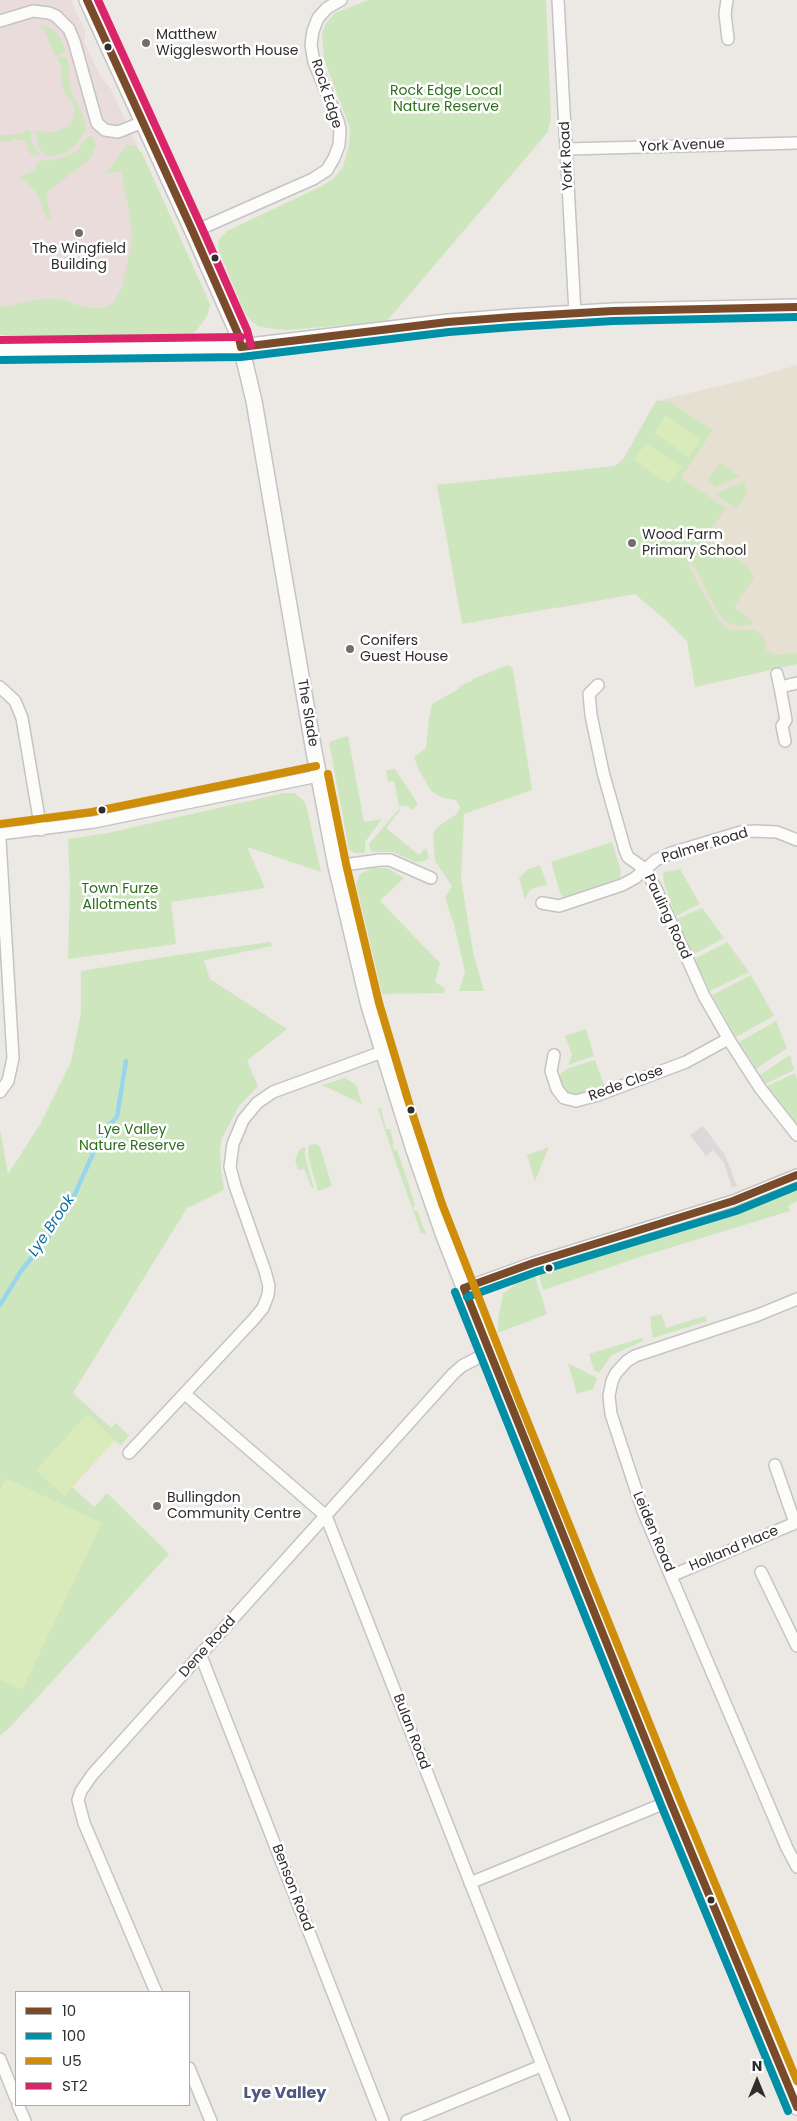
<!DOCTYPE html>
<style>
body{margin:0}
#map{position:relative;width:797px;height:2121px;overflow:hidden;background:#ece8e4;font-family:Poppins,sans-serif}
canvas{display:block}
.legend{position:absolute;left:15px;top:1991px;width:175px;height:115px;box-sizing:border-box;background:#fff;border:1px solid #ababab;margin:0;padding:6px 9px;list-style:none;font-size:15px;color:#2e2e2e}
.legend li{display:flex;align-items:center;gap:10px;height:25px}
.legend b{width:25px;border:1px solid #ababab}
.north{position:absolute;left:732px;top:2056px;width:50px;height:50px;-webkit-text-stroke:4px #fff;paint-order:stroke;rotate:0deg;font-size:14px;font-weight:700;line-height:20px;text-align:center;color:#2e2e2e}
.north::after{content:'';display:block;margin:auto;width:18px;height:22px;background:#2e2e2e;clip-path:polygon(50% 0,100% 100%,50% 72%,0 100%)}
</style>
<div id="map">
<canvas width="797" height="2121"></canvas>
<ul class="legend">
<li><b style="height:6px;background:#7a4b2a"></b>10</li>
<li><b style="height:6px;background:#008fa7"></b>100</li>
<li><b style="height:6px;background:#cf8e09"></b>U5</li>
<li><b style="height:6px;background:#db256b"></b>ST2</li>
</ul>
<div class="north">N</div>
</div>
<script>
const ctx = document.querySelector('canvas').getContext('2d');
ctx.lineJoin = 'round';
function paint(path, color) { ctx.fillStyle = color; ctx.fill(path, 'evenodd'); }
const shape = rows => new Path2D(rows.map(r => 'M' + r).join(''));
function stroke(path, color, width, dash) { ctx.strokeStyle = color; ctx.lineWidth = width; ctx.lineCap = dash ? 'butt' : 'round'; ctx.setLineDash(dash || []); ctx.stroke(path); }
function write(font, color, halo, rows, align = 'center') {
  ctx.font = font + ' Poppins,sans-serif'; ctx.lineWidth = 5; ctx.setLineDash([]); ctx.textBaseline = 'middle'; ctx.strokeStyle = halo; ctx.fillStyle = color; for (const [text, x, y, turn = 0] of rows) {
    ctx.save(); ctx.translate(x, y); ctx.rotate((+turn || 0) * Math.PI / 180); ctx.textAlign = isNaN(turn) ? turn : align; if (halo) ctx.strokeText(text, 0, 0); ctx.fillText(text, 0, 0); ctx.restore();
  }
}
paint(shape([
 [703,1126,725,1155,737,1186,732,1188,724,1163,713,1150,706,1156,690,1135]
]), '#dcd9db');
paint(shape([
 [797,365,797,664,695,687,687,641,666,620,635,594,559,608,450,500,439,498,437,485,615,466,624,458,656,401,757,377]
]), '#e6e0d3');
paint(shape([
 [0,0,71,0,85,31,84,42,100,75,112,91,210,305,207,316,196,331,191,334,178,336,0,335]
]), '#e9dcdb');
paint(shape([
 [368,0,546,0,551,116,548,132,386,322,286,330,260,327,251,321,244,311,219,251,218,240,227,231,320,187,333,179,343,167,349,145,350,128,324,59,322,33,326,23,335,13],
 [38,25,49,27,55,31,60,37,66,52,55,56,43,27,39,28],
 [66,57,70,68,68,77,74,98,81,110,87,129,77,144,68,152,49,157,39,149,35,130,46,133,58,131,70,125,73,119,75,111,71,100,65,95,60,77,63,69,57,58],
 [26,129,31,132,32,143,40,156,30,154,27,144,24,141,14,139,5,143,0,140,0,135,12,135,24,132],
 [89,136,92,136,96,145,90,159,46,193,51,220,47,219,39,198,33,189,20,177,33,171,40,160,52,161,76,152],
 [127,145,135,146,142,153,206,295,210,305,207,316,196,331,187,336,0,335,0,307,48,298,65,300,77,305,92,308,104,308,113,303,122,288,132,240,129,211,121,172,106,173],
 [656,401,668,401,713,430,681,478,726,508,710,531,711,533,707,539,748,566,754,578,734,607,755,624,738,626,726,622,719,614,692,562,688,565,719,621,724,626,730,630,754,630,765,637,763,640,766,642,766,650,776,655,797,653,797,664,695,687,687,641,666,620,635,594,462,624,437,485,615,466,624,458],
 [720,463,740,476,715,487,708,479],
 [744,481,747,494,736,509,716,494],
 [508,665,513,669,532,790,464,814,461,879,473,952,484,991,459,991,465,972,454,924,445,898,452,886,435,861,433,835,437,827,457,814,460,807,456,800,443,798,431,791,418,768,414,757,426,748,429,719,432,704,460,688,459,686,472,681,473,679],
 [348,736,364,822,382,819,365,842,365,852,363,853,355,853,349,850,329,742],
 [395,769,418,804,412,810,407,806,399,806,394,781,388,782,386,770],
 [284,793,294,793,302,799,306,805,321,872,247,847,265,888,171,902,176,944,68,959,70,887,68,839,108,833],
 [399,809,401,809,386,828,419,855,426,848,429,858,424,861,415,862,393,852,371,852,369,844],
 [612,842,620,868,621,877,619,880,573,896,565,897,561,895,551,862],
 [540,865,547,885,534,888,530,890,525,899,519,878,527,870],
 [372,868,387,868,404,878,380,901,440,963,435,982,445,988,444,993,382,994,356,884,360,874],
 [680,869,700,904,676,916,664,883,663,875,664,872],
 [702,908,724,938,692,955,677,919],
 [270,942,272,946,204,960,210,979,287,1029,247,1061,258,1086,239,1106,222,1138,220,1150,221,1169,224,1190,187,1208,73,1393,111,1428,116,1423,129,1436,121,1445,114,1440,72,1487,94,1507,107,1493,169,1554,12,1725,0,1736,0,1129,8,1174,41,1123,71,1062,81,1013,81,971,177,955],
 [727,942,749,972,710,991,694,959],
 [751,975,774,1016,736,1037,712,995],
 [776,1021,787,1048,756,1069,739,1042],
 [586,1029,594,1056,568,1065,572,1055,565,1036],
 [790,1055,794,1070,765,1084,760,1075],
 [595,1060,605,1088,578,1096,570,1096,562,1091,559,1077,560,1074,569,1068],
 [795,1073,797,1079,797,1124,767,1086],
 [345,1078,356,1085,362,1104,322,1085],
 [381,1108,386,1129,390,1129,394,1144,392,1145,394,1150,397,1150,408,1182,415,1205,413,1206,414,1211,417,1210,426,1234,421,1233,397,1166,378,1109],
 [316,1144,320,1147,332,1186,318,1191,308,1156,309,1145],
 [305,1147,305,1156,314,1189,311,1186,304,1169,298,1170,295,1160,300,1149],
 [549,1147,535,1181,527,1155],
 [797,1189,797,1201,788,1206,790,1211,643,1256,543,1290,539,1275,733,1215],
 [535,1276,547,1314,498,1333,498,1320,503,1294,517,1283],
 [661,1314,666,1328,705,1316,707,1321,653,1338,650,1317],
 [642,1338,643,1341,612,1355,599,1373,594,1370,589,1354],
 [568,1363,597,1378,593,1389,577,1394]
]), '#cee6be');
paint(shape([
 [666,415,701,440,689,457,654,433],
 [646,443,682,467,669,484,634,460],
 [87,1414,115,1440,64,1496,36,1470],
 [6,1478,102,1523,22,1690,0,1679,0,1490]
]), '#d9eabb');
stroke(shape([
 [0,1305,21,1271,50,1235,70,1205,103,1131,117,1117,126,1061]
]), '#99d6ec', 4.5);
const street = shape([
 [558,0,575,313],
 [727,0,725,14,728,39],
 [0,21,33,11,49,13,56,16,69,29,74,41,97,123,105,130,118,132,143,122],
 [567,149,797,143],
 [193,232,313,179,327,170,334,158,339,145,340,129,338,121,314,62,311,45,313,31,318,18,327,8,341,0],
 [777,674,780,687],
 [598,685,589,694,591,715,603,772,625,850,628,857,646,870,657,891,704,996,731,1043,760,1088,797,1135],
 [0,687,15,701,22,718,41,830],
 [785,741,782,726,786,720,780,687,797,683],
 [0,834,94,822,318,776],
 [0,840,13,1058,8,1081,0,1092],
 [336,866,380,860,390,860,431,878],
 [542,903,559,906,622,885,635,878,656,860,671,853,741,832,755,831,777,832,797,840],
 [554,1055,551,1071,557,1089,564,1098,576,1101,598,1095,686,1062,728,1039],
 [464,1288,533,1263,733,1201,797,1175],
 [797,1299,758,1315,635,1356,627,1361,616,1373,612,1381,609,1396,611,1414,643,1511,787,1848,797,1867],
 [185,1394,326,1516,564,2121],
 [129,1453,253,1320,263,1308,268,1295,269,1286,265,1271,235,1186,230,1167,233,1144,243,1120,257,1103,273,1092,382,1052],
 [761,1572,797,1646],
 [671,1576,795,1523,775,1465],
 [201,1656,383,2121],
 [470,1883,670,1801],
 [156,1992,84,1823,78,1800,81,1791,92,1775,453,1374,462,1366,489,1352],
 [0,2059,16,2099],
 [189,2068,211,2121],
 [18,2105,25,2121],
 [407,2121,541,2066]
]);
const secondary = shape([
 [87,0,193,232,238,334,254,401,313,746,336,866,369,1006,414,1150,444,1236,511,1407,670,1801,797,2107],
 [0,350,241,347,448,322,512,317,613,311,797,307]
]);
stroke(street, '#c5c4c5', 14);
stroke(secondary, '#c5c4c5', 18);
stroke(street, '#fcfcfb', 11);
stroke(secondary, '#fcfcfb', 15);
stroke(shape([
 [87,0,193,232,238,334,241,347],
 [241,347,448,322,512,317,613,311,797,307],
 [464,1288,670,1801,797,2107],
 [464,1288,533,1263,733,1201,797,1175]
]), '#7a4b2a', 8);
stroke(shape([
 [0,360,241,357,449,332,513,327,613,321,797,317],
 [455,1292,661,1805,788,2111],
 [467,1297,536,1272,736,1211,797,1186]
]), '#008fa7', 8);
stroke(shape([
 [328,774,346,864,379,1003,408,1100,442,1204,520,1403,679,1797,797,2081],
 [0,824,92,812,316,766]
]), '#cf8e09', 8);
stroke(shape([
 [98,0,202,228,247,330,251,345],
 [0,340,241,337]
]), '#db256b', 8);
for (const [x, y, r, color] of [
 [146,43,5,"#706f6e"],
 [108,47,4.5,"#2e2e2e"],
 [79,233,5,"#706f6e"],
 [215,258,4.5,"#2e2e2e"],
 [632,543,5,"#706f6e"],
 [350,649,5,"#706f6e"],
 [102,810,4.5,"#2e2e2e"],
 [411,1110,4.5,"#2e2e2e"],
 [549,1268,4.5,"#2e2e2e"],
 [157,1506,5,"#706f6e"],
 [711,1900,4.5,"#2e2e2e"]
]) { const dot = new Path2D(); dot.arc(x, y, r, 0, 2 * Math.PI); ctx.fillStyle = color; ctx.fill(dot); stroke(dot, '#fff', 2); }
write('14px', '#2e2e2e', '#fff', [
 ["Matthew",156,35],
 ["Wigglesworth House",156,51],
 ["The Wingfield",79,249,"center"],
 ["Building",79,265,"center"],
 ["Wood Farm",642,535],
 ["Primary School",642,551],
 ["Conifers",360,641],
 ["Guest House",360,657],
 ["Bullingdon",167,1498],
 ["Community Centre",167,1514]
], 'left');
write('14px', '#2c6e1b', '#fff', [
 ["Rock Edge Local",446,91],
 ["Nature Reserve",446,107],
 ["Town Furze",120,889],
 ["Allotments",120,905],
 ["Lye Valley",132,1130],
 ["Nature Reserve",132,1146]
]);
write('14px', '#2e2e2e', '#fff', [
 ["Rock Edge",326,94,72],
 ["York Avenue",682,146,-2],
 ["York Road",567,156,-93],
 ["The Slade",307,713,80],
 ["Palmer Road",705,846,-17],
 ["Pauling Road",667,917,65],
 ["Rede Close",626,1084,-20],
 ["Leiden Road",653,1532,67],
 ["Holland Place",734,1549,-23],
 ["Dene Road",208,1647,-48],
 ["Bulan Road",411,1732,69],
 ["Benson Road",292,1888,69]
]);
write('italic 15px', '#0d6fa3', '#fff', [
 ["Lye Brook",52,1226,-56]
]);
write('bold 16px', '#4d5680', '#fff', [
 ["Lye Valley",285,2094]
]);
</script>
